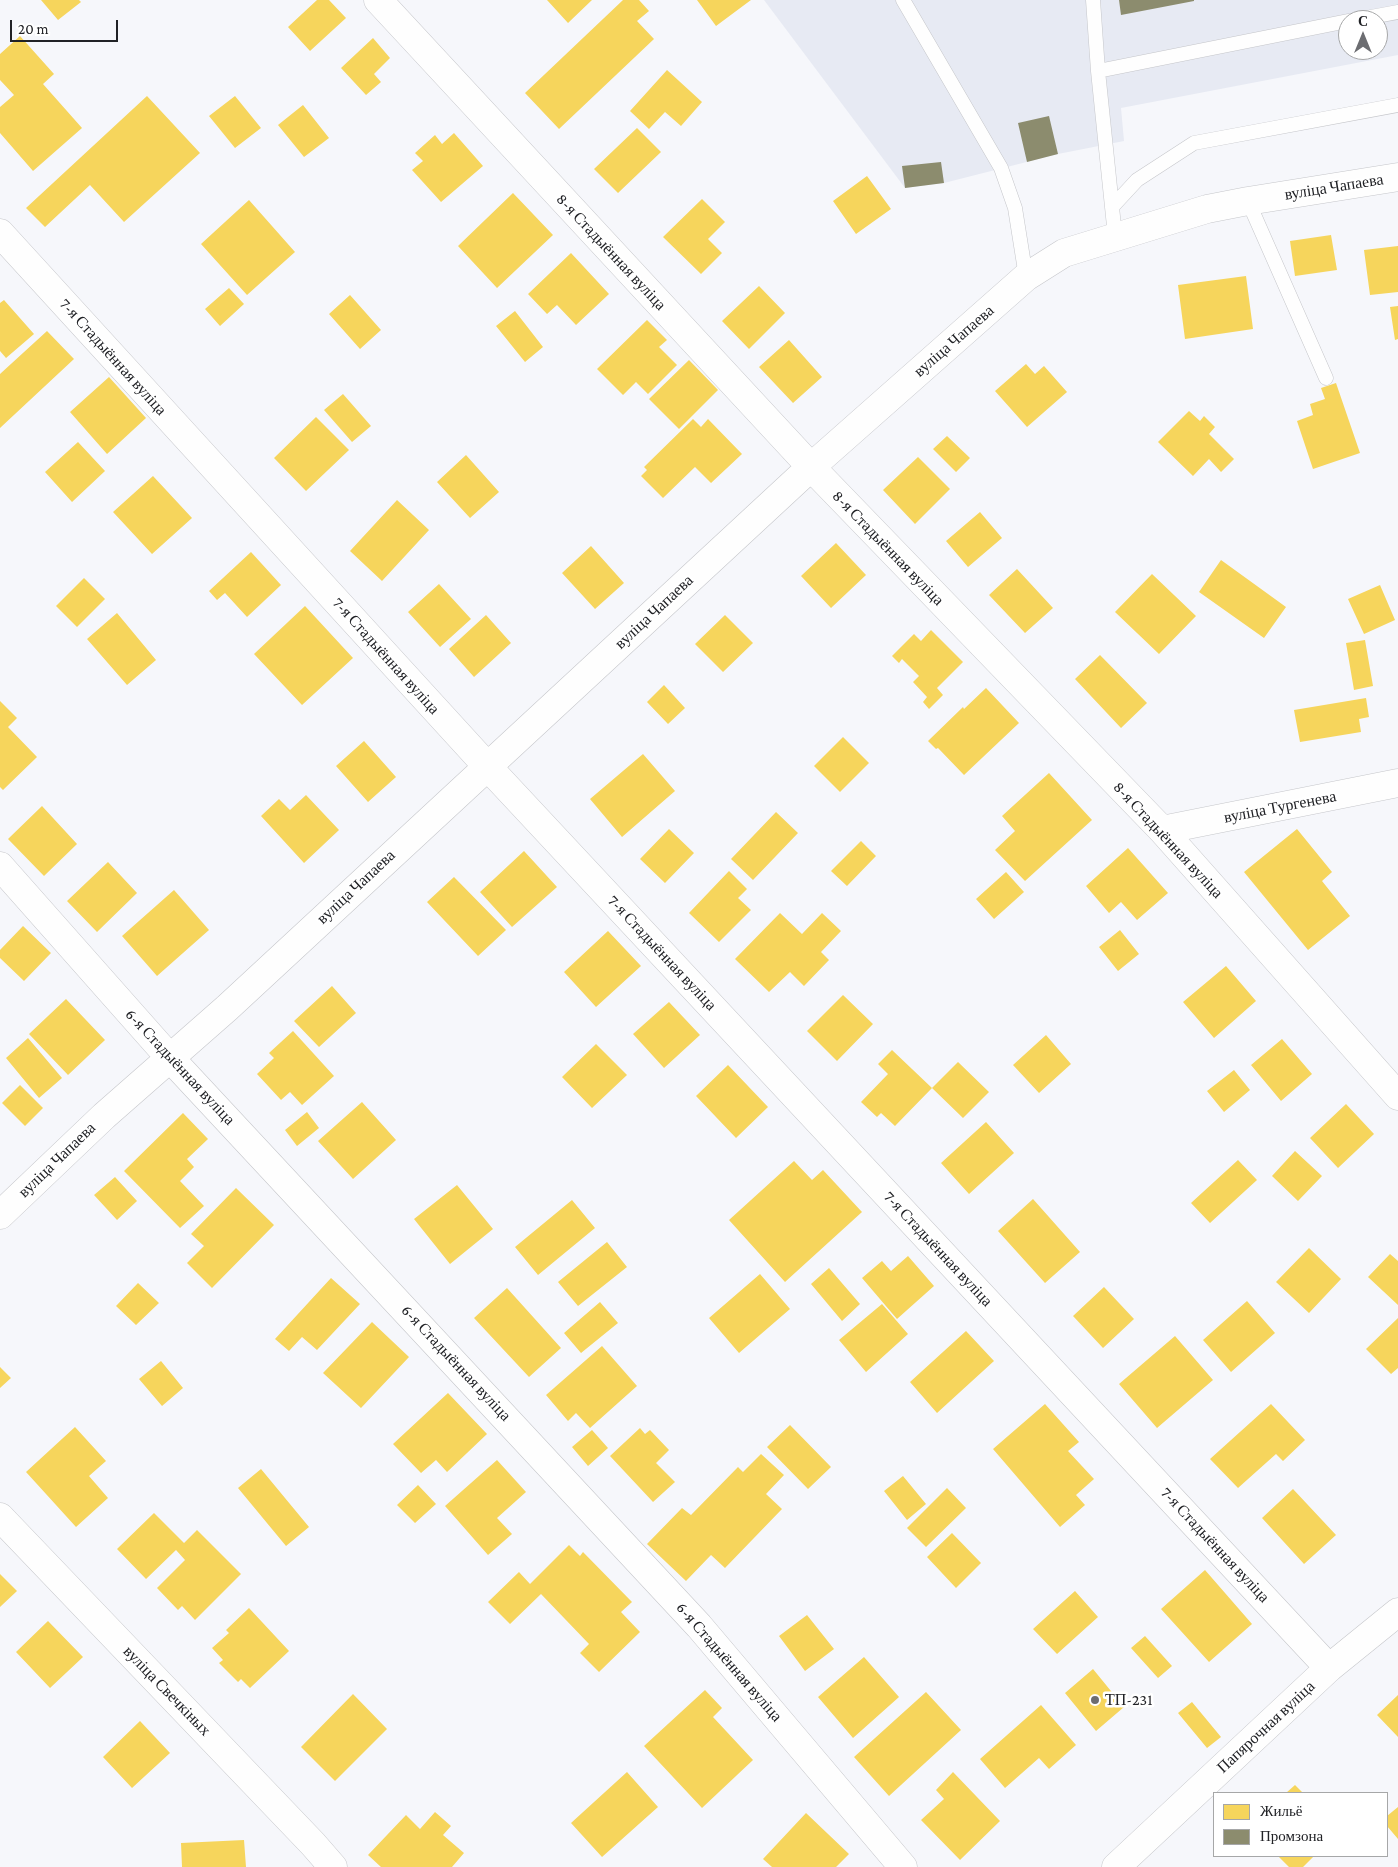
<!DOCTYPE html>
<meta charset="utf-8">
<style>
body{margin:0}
#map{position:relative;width:1398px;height:1867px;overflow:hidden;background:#f6f7fb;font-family:"Crimson Pro",serif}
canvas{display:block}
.legend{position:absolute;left:1213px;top:1792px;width:175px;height:65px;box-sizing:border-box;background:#fff;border:1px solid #a6a7a8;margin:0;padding:6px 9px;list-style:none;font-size:15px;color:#212226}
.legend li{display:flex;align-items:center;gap:10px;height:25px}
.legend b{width:25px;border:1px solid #a6a7a8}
.north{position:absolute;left:1338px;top:10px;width:50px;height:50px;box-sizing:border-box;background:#fff;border:1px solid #a6a7a8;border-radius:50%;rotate:0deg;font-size:14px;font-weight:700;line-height:20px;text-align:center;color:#212226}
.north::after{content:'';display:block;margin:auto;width:18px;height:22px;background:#6c6d71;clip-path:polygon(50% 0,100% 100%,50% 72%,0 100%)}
.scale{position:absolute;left:10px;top:20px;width:108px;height:22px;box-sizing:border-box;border:2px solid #212226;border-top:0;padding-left:6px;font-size:15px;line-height:18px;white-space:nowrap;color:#212226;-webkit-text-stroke:4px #fff;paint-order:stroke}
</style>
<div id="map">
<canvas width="1398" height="1867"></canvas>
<ul class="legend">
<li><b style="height:14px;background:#f6d55c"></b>Жильё</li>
<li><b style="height:14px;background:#8c8c6e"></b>Промзона</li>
</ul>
<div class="north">С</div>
<div class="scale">20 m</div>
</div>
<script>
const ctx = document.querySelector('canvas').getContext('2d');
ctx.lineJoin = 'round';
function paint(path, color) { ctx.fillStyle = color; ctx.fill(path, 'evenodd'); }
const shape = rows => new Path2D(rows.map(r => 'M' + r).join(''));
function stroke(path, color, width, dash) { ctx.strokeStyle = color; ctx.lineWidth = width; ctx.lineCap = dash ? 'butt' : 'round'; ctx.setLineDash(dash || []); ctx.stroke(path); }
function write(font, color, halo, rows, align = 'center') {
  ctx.font = font + ' "Crimson Pro",serif'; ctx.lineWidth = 5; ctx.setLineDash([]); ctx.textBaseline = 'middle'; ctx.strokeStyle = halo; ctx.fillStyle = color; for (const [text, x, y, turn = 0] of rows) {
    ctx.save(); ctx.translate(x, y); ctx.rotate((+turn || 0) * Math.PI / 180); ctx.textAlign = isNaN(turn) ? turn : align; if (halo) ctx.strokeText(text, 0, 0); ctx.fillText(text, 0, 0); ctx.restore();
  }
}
paint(shape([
 [764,0,1398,0,1398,55,1121,108,1124,141,1058,154,944,183,905,188],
 [1348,20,1378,20,1378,50,1348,50]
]), '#e7eaf3');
paint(shape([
 [41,0,79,0,81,2,58,20],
 [317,0,329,0,346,18,310,51,288,27],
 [547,0,592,0,568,23],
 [623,0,639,0,649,11,637,21,654,39,559,129,525,93],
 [697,0,751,0,716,26],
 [20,36,54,74,43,84,82,128,33,171,0,133,0,107,14,95,0,80,0,54],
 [373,38,390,58,374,74,381,82,366,95,341,68],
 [667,70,702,102,681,126,665,112,649,129,630,111],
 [147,96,200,153,124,222,90,185,45,227,26,208],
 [235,96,261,128,235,148,209,116],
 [303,105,329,138,304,157,278,125],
 [637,128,661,152,618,193,594,169],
 [454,133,483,166,441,202,412,170,423,161,415,153,435,135,442,144],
 [867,176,891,209,856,234,833,201],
 [513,193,553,235,497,288,458,246],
 [702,199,725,222,708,239,722,253,701,274,663,237],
 [249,200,295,252,247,295,201,244],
 [1331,235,1337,270,1295,276,1290,241],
 [1398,246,1398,292,1370,295,1364,250],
 [571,253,609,294,576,325,557,305,547,314,528,294],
 [1246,276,1253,329,1185,339,1178,285],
 [759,286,785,313,749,349,722,321],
 [229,288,244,304,220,326,205,309],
 [350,295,381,330,360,349,329,314],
 [4,300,34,334,6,358,0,351,0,303],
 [1398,306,1398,339,1395,340,1390,307],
 [515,311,543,347,525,362,496,326],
 [647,320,667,340,659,347,677,365,648,394,636,382,623,395,597,369],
 [47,331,74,359,0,428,0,374],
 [789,340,822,377,793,403,759,367],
 [689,360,718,390,679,429,649,399],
 [1026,364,1035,374,1044,366,1067,392,1027,427,995,391],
 [109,377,146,418,107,454,70,412],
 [1336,383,1360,453,1313,469,1297,421,1313,415,1310,404,1325,399,1321,388],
 [343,394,371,426,352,442,324,410],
 [1189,411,1200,421,1204,416,1215,427,1209,434,1234,459,1221,472,1209,459,1193,476,1158,442],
 [316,417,349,450,306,491,274,458],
 [693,419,701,427,708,419,742,454,711,483,695,467,663,498,641,476,647,470,644,467],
 [947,436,970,458,956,472,933,449],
 [78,442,105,471,72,502,45,472],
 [466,455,499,492,470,518,437,482],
 [918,457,950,489,915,524,883,490],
 [153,476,192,518,152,554,113,512],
 [397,500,429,530,382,581,350,551],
 [980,512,1002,538,968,567,946,541],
 [836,543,866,575,831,608,801,576],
 [591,546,624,583,595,609,562,573],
 [251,552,281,585,247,617,225,593,217,600,209,591],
 [1221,560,1286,607,1264,638,1199,592],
 [1017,569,1053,608,1025,633,989,595],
 [1152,574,1196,616,1159,654,1115,612],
 [84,578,105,599,77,627,56,606],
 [439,584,471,619,440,647,408,612],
 [1380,585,1395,620,1364,634,1348,599],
 [305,606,353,658,302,705,254,654],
 [117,613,156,660,127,685,87,639],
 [486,615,511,643,474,677,449,649],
 [725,615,753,643,723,672,695,644],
 [931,630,963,662,937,688,943,695,929,709,923,702,927,697,913,682,919,676,902,659,899,663,892,656,914,634,921,641],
 [1365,640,1373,686,1354,690,1346,643],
 [1100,655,1147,703,1121,728,1075,679],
 [664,685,685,708,668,724,647,702],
 [986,688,1019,723,964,775,938,748,936,749,928,741,963,707,964,709],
 [1366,698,1369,717,1359,719,1361,732,1300,742,1294,710],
 [0,701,17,718,8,727,37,757,3,790,0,787],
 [843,737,869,763,840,792,814,766],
 [364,741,396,777,368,802,336,766],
 [643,754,675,791,622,837,590,799],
 [1049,773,1092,820,1025,881,995,850,1015,831,1002,816],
 [306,795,339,830,304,863,261,816,279,799,290,810],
 [42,806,77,844,44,876,8,839],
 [776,812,798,833,753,880,731,859],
 [669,829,694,853,665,883,640,859],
 [1297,829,1332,872,1322,881,1350,916,1308,950,1244,872],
 [861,841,876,856,847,886,831,871],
 [1128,848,1168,893,1137,920,1121,902,1109,913,1086,886],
 [524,851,557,887,512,927,480,892],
 [108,862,137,893,97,932,67,901],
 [729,871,747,889,738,898,751,910,719,942,689,913],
 [1006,872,1024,892,994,919,976,899],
 [454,877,506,930,478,956,427,902],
 [174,890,209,930,157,976,122,936],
 [780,913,802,934,822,913,841,931,821,952,829,960,804,986,790,972,769,992,735,959],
 [23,926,51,953,24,981,0,958,0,950],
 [1120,930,1139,954,1118,971,1099,947],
 [608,931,641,966,596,1007,564,972],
 [1226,966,1256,1001,1214,1038,1183,1002],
 [332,986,356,1013,319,1047,294,1021],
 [843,995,873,1024,837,1061,807,1031],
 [66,999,105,1040,68,1075,29,1034],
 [669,1002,700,1035,664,1068,633,1034],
 [293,1031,334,1076,302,1105,290,1092,281,1100,257,1074,274,1058,269,1053],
 [1046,1035,1071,1064,1039,1093,1013,1065],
 [28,1038,62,1078,39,1098,6,1058],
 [1282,1039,1312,1074,1281,1101,1251,1065],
 [596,1044,627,1075,592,1108,562,1077],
 [892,1050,932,1088,895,1126,881,1113,877,1117,861,1102,888,1074,878,1064],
 [958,1062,989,1092,963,1118,932,1088],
 [728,1065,768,1107,736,1138,696,1096],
 [1234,1070,1250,1090,1224,1112,1207,1091],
 [20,1085,43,1108,25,1126,2,1103],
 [362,1102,396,1140,353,1179,318,1141],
 [1346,1104,1374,1134,1338,1168,1310,1138],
 [307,1112,319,1128,297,1146,285,1130],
 [183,1113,208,1139,187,1159,194,1167,180,1181,204,1206,180,1228,124,1171],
 [986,1122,1014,1153,969,1194,941,1163],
 [1295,1151,1322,1176,1298,1201,1272,1176],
 [1238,1160,1257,1180,1210,1223,1191,1203],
 [794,1161,812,1180,823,1170,862,1212,785,1282,729,1220],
 [115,1177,137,1201,117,1220,94,1195],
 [457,1185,493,1229,450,1264,414,1219],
 [236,1188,274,1225,212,1288,187,1263,204,1246,191,1234],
 [1033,1199,1080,1252,1045,1283,998,1231],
 [572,1200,595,1228,538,1275,515,1247],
 [607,1242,627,1267,578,1306,558,1282],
 [1309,1248,1341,1279,1309,1313,1276,1282],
 [1390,1254,1398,1261,1398,1305,1368,1277],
 [908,1256,934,1286,897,1319,862,1278,882,1261,891,1271],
 [829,1268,860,1304,842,1321,811,1284],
 [760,1274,790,1309,739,1353,709,1318],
 [331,1278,360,1304,317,1350,302,1337,289,1351,275,1339],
 [138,1283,159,1303,136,1325,116,1306],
 [1104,1287,1134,1319,1103,1348,1073,1316],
 [507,1288,561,1348,529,1377,474,1318],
 [1247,1301,1275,1333,1231,1372,1203,1340],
 [600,1302,618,1323,581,1353,564,1333],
 [882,1304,908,1334,866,1372,839,1340],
 [1398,1318,1398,1368,1391,1374,1366,1349],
 [372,1322,409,1357,361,1408,323,1373],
 [966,1331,994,1361,937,1413,910,1382],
 [1175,1336,1213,1380,1157,1428,1119,1384],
 [602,1346,637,1386,590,1428,576,1413,568,1421,546,1395],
 [161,1361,183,1388,162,1406,139,1379],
 [0,1367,11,1378,0,1388],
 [448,1393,487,1434,447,1472,436,1460,421,1473,393,1444],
 [1045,1404,1079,1442,1068,1451,1094,1479,1076,1495,1085,1505,1060,1527,993,1449],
 [1271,1404,1305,1440,1283,1461,1276,1454,1238,1488,1210,1459],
 [790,1425,831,1467,808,1489,767,1447],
 [75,1427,106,1461,89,1476,108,1498,76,1527,26,1472],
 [640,1428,645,1434,650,1430,669,1450,656,1463,675,1482,653,1502,610,1456],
 [592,1430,608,1448,588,1466,572,1447],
 [761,1454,784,1475,766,1494,782,1509,725,1568,711,1555,686,1581,647,1544,682,1508,691,1515,738,1467,743,1472],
 [497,1460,526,1492,497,1518,512,1534,488,1555,445,1506],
 [261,1469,309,1527,286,1546,238,1488],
 [903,1476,926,1504,907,1520,884,1491],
 [418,1485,436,1504,415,1523,397,1505],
 [947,1488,966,1508,926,1547,907,1528],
 [1293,1489,1336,1535,1304,1564,1262,1518],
 [154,1513,184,1543,197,1530,241,1574,195,1620,182,1606,178,1610,157,1588,185,1560,176,1550,146,1579,117,1549],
 [952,1533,981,1563,956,1588,927,1557],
 [569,1545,580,1556,583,1552,632,1602,621,1612,640,1632,599,1672,580,1653,589,1644,541,1594,510,1624,488,1602,519,1572,530,1584],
 [1205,1570,1252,1624,1209,1662,1161,1609],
 [0,1574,17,1591,0,1607],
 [1075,1591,1098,1617,1057,1654,1033,1629],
 [249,1608,289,1651,250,1688,241,1679,238,1682,219,1663,223,1660,212,1648,229,1633,226,1630],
 [807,1615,834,1649,805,1671,779,1636],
 [48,1621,83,1657,50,1688,16,1652],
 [1145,1636,1172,1666,1158,1678,1131,1648],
 [864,1657,899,1697,853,1738,818,1697],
 [1093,1669,1124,1707,1096,1731,1065,1693],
 [705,1690,722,1708,713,1717,753,1760,702,1808,644,1746],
 [926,1692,961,1730,889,1796,854,1757],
 [353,1694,387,1729,335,1781,301,1747],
 [1398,1695,1398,1737,1377,1715],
 [1192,1702,1221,1737,1207,1748,1178,1713],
 [1041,1705,1076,1745,1049,1769,1039,1758,1005,1788,980,1759],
 [140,1721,170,1753,132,1788,103,1757],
 [627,1772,658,1807,602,1857,571,1823],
 [953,1772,1000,1821,960,1860,921,1820,944,1799,936,1790],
 [1295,1785,1303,1793,1286,1793],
 [1398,1807,1398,1839,1387,1826,1387,1816],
 [435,1812,451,1826,443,1835,464,1853,452,1867,381,1867,368,1855,406,1815,420,1829],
 [806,1813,849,1854,836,1867,772,1867,763,1859],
 [244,1840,246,1867,182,1867,181,1843],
 [1278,1856,1314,1856,1303,1867,1289,1867]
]), '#f6d55c');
paint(shape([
 [1119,0,1194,0,1194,1,1121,15],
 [1049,116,1058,154,1027,162,1018,123],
 [941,162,944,183,905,188,902,166]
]), '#8c8c6e');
const service = shape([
 [903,0,1001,168,1015,208,1026,277],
 [1093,0,1098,71,1115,236],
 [1355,20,1398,12],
 [1098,71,1348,21],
 [1248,201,1326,378],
 [1112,207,1137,180,1194,143,1398,105]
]);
const minor = shape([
 [378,0,811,467,1162,830,1398,1096],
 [0,233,487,766,1329,1668],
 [1162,830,1398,783],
 [0,866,170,1058,699,1626,903,1867],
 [0,1215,104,1116,227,1008,811,467,1026,277,1064,253,1207,209,1248,201,1398,177],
 [0,1517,313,1844,333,1867],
 [1116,1867,1329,1668,1398,1612]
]);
stroke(service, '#c5c6ca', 15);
stroke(minor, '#c5c6ca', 29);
stroke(service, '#fefefe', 14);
stroke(minor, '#fefefe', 28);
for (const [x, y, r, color] of [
 [1095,1700,5,"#6c6d71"]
]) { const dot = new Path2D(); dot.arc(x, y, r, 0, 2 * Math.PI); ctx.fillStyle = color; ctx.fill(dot); stroke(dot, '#fff', 2); }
write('16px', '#212226', '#fff', [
 ["вуліца Чапаева",1334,187,-9],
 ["8-я Стадыённая вуліца",611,252,47],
 ["вуліца Чапаева",954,341,-41],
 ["7-я Стадыённая вуліца",113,357,48],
 ["8-я Стадыённая вуліца",888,548,46],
 ["вуліца Чапаева",654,612,-43],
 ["7-я Стадыённая вуліца",386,656,48],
 ["вуліца Тургенева",1280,807,-11],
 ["8-я Стадыённая вуліца",1168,840,47],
 ["вуліца Чапаева",356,887,-43],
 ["7-я Стадыённая вуліца",662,953,47],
 ["6-я Стадыённая вуліца",180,1067,47],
 ["вуліца Чапаева",57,1160,-44],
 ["7-я Стадыённая вуліца",938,1249,47],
 ["6-я Стадыённая вуліца",456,1363,47],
 ["7-я Стадыённая вуліца",1215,1545,47],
 ["6-я Стадыённая вуліца",729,1662,49],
 ["вуліца Свечкіных",167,1691,46],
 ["Папярочная вуліца",1266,1727,-43]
]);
write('16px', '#212226', '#fff', [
 ["ТП-231",1105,1700]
], 'left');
</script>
